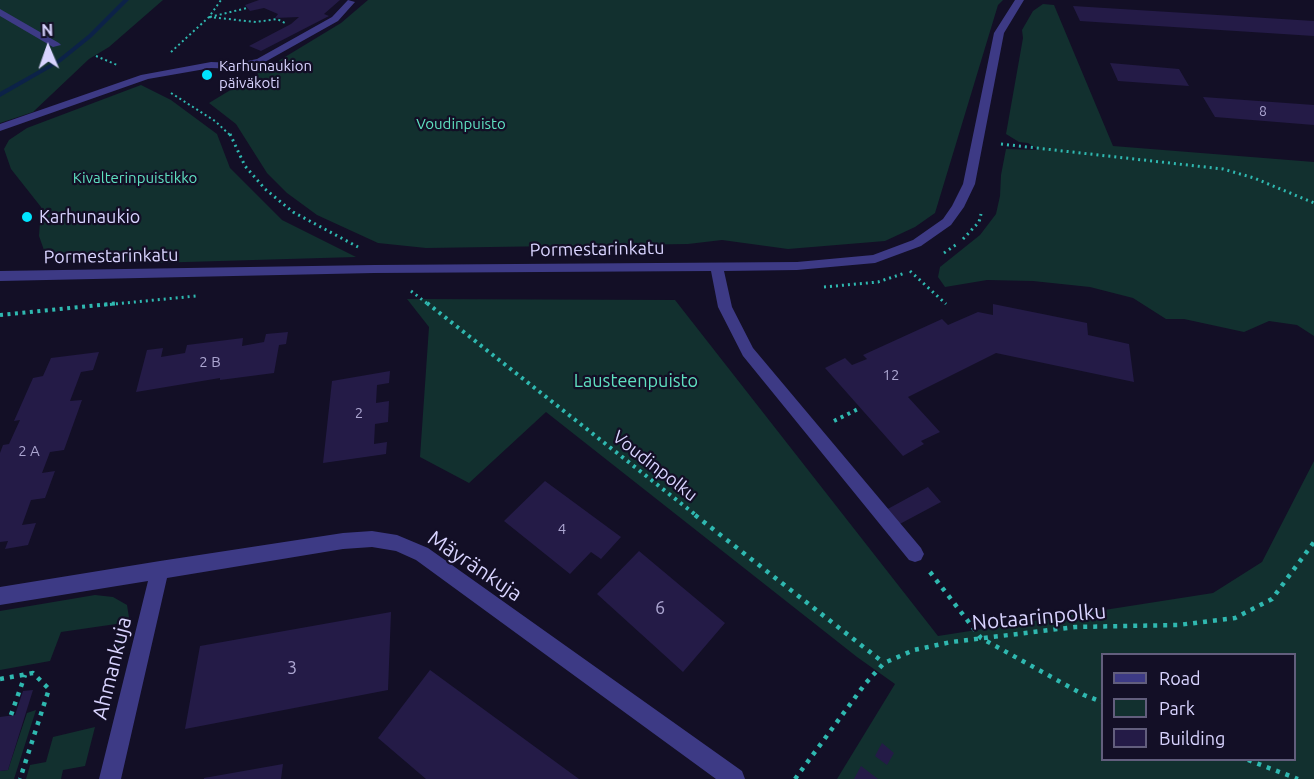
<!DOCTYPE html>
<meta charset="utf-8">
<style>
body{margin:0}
#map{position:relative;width:1314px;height:779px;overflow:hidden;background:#130f26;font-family:Ubuntu,sans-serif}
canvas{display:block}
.legend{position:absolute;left:1101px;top:653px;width:195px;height:108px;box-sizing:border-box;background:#130f26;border:2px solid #625e7d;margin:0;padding:8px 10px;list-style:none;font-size:18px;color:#d9d4ff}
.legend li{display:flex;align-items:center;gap:12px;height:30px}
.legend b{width:30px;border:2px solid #625e7d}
.north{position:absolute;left:18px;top:18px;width:60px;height:60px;-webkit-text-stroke:4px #130f26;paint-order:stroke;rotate:358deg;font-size:16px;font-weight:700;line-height:24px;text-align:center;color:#d9d4ff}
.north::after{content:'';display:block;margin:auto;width:21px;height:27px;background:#d9d4ff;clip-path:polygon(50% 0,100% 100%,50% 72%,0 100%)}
</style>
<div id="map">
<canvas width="1314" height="779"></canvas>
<ul class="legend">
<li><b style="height:8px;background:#3d3a85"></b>Road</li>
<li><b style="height:16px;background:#12302f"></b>Park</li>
<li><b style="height:16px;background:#241b47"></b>Building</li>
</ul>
<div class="north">N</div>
</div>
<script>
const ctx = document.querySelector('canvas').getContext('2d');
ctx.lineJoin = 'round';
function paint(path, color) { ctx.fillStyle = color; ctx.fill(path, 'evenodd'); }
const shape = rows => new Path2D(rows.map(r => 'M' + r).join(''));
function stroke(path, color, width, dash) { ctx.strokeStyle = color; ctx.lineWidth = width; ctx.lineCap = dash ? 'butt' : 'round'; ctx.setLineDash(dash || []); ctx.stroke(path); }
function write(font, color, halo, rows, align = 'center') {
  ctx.font = font + ' Ubuntu,sans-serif'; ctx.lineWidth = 4.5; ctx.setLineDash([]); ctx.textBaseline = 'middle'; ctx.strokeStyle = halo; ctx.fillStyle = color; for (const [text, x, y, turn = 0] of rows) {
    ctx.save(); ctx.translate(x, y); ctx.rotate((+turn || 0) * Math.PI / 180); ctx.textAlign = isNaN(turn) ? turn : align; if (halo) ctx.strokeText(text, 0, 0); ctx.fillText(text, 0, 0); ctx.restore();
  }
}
paint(shape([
 [0,0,163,0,109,47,89,59,33,112,0,123],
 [368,0,1003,0,998,5,935,213,915,227,885,241,788,249,722,240,688,244,426,248,378,243,317,215,287,193,267,173,236,124,209,103,341,23],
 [1043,4,1054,5,1113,146,1314,162,1314,336,1297,325,1269,321,1244,332,1184,319,1166,319,1133,298,1090,287,1033,281,987,280,945,287,938,277,940,267,980,235,996,214,1000,196,1001,175,1006,149,1039,150,1028,143,1019,142,1006,134,1023,38,1022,30,1033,11],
 [141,85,171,100,217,134,230,168,282,220,356,257,152,263,69,260,45,253,39,236,41,207,11,169,4,149,9,140,27,128],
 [407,299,675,300,938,636,1213,593,1262,562,1314,461,1314,779,837,779,895,684,857,657,546,412,469,483,420,457,429,327],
 [1102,654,1294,654,1294,760,1102,760],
 [95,595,113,597,127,605,130,624,124,648,116,649,123,623,61,632,50,661,0,670,0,611],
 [36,710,14,779,0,779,0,771,8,770,27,713],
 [95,727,85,766,63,770,61,779,26,779,30,765,46,762,53,737]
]), '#12302f');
paint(shape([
 [123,0,129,0,92,37,61,62,0,97,0,92,57,60,88,35,123,0]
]), '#0c2248');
paint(shape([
 [259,0,340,0,324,14,329,16,261,51,249,46,291,24,299,17,275,18,278,14,264,8,250,11,245,5],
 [1073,6,1314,21,1314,36,1080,21],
 [1110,63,1179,69,1189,86,1118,81],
 [1203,97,1314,105,1314,125,1215,117],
 [993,304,1087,323,1088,335,1129,344,1134,382,996,353,908,397,940,432,921,441,924,444,903,456,825,368,845,358,852,365,867,359,863,355,942,319,948,325,978,312,993,315],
 [288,332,286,344,279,345,274,373,220,380,220,378,136,392,147,350,163,348,161,357,185,353,187,345,243,338,242,346,264,342,266,334],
 [99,352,93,370,81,372,70,401,82,400,64,450,50,452,42,473,55,471,45,498,31,500,22,525,36,523,28,545,5,549,8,541,0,542,0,453,3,445,9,444,20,420,14,421,33,378,43,376,51,358],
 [390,371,389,383,377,385,376,403,389,401,388,422,375,424,374,444,387,442,386,454,323,463,332,381],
 [545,481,621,537,601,559,591,552,570,574,504,521],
 [928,487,941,502,896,526,884,511],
 [639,551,725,623,683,672,597,594],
 [391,612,388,690,185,729,200,646],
 [430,670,579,779,426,779,378,738],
 [33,690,8,770,0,771,0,717,15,715,23,691],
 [882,743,894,753,887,765,875,756],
 [283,764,281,779,204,779,204,778],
 [861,766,878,779,854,779]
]), '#241b47');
stroke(shape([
 [209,17,256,22,277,19,285,23],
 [210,17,247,8],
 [171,52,209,17,221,0],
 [96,56,117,65],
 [171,93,215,121,231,136]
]), '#2fb8b0', 2, [2, 3]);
stroke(shape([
 [230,134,245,166,265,189,293,212,358,247],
 [1001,144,1223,169,1254,178,1314,203],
 [963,239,979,222,981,214],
 [944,253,957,244],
 [910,271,946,304],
 [824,287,878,282,905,273],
 [411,291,429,305],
 [104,305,196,296]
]), '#2fb8b0', 3, [2, 4]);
stroke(shape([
 [427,303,697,516],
 [0,315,119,303],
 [834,421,860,408]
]), '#2fb8b0', 4, [3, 4.5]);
stroke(shape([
 [695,515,884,663],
 [930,572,981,638,1084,695,1102,702],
 [0,679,33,673,49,689,20,779],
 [11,715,25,675],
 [1248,760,1298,779],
 [795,779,865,684,884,663,914,650,951,642,1075,627,1178,625,1235,618,1272,599,1314,542]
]), '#2fb8b0', 4.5, [4, 6]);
paint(shape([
 [348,0,355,2,338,21,263,63,238,69,211,68,148,79,0,131,0,124,141,75,211,62,238,63,257,59,332,17,348,0],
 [1015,0,1024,0,1004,33,975,184,964,207,951,225,921,246,875,263,797,270,724,271,732,307,753,348,921,548,924,554,921,560,915,562,909,560,743,356,718,307,711,271,374,273,0,281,0,271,374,265,797,262,873,255,913,240,943,219,952,206,963,184,994,33,1015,0],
 [0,9,59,43,61,45,53,47,0,16,0,9],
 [372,531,397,535,428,548,742,771,745,779,716,779,416,560,396,551,372,547,343,549,167,578,121,779,99,779,148,581,0,605,0,587,160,561,343,533,372,531]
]), '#3d3a85');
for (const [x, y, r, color] of [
 [207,75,6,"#00e5ff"],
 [27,217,6,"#00e5ff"]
]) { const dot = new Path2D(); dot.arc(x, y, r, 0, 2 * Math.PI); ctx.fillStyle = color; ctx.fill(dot); stroke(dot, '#130f26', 2); }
write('14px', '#aca6d1', null, [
 ["8",1263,111]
]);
write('15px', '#d9d4ff', '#130f26', [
 ["Karhunaukion",219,66],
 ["päiväkoti",219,83]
], 'left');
write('15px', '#5fe0c0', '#130f26', [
 ["Voudinpuisto",461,124],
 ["Kivalterinpuistikko",135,178]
]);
write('15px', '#aca6d1', null, [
 ["2 B",210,362],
 ["12",891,375],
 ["2",359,413],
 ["2 A",29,451],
 ["4",562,529]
]);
write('18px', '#d9d4ff', '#130f26', [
 ["Karhunaukio",39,217]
], 'left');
write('18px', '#d9d4ff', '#130f26', [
 ["Pormestarinkatu",597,249,-1],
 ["Pormestarinkatu",111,256,-1],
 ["Voudinpolku",655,466,38]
]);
write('18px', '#5fe0c0', '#130f26', [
 ["Lausteenpuisto",636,381]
]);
write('18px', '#aca6d1', null, [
 ["6",660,608],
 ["3",292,668]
]);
write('21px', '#d9d4ff', '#130f26', [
 ["Mäyränkuja",475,566,34],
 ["Notaarinpolku",1039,617,-5],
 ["Ahmankuja",112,668,-76]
]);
</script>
